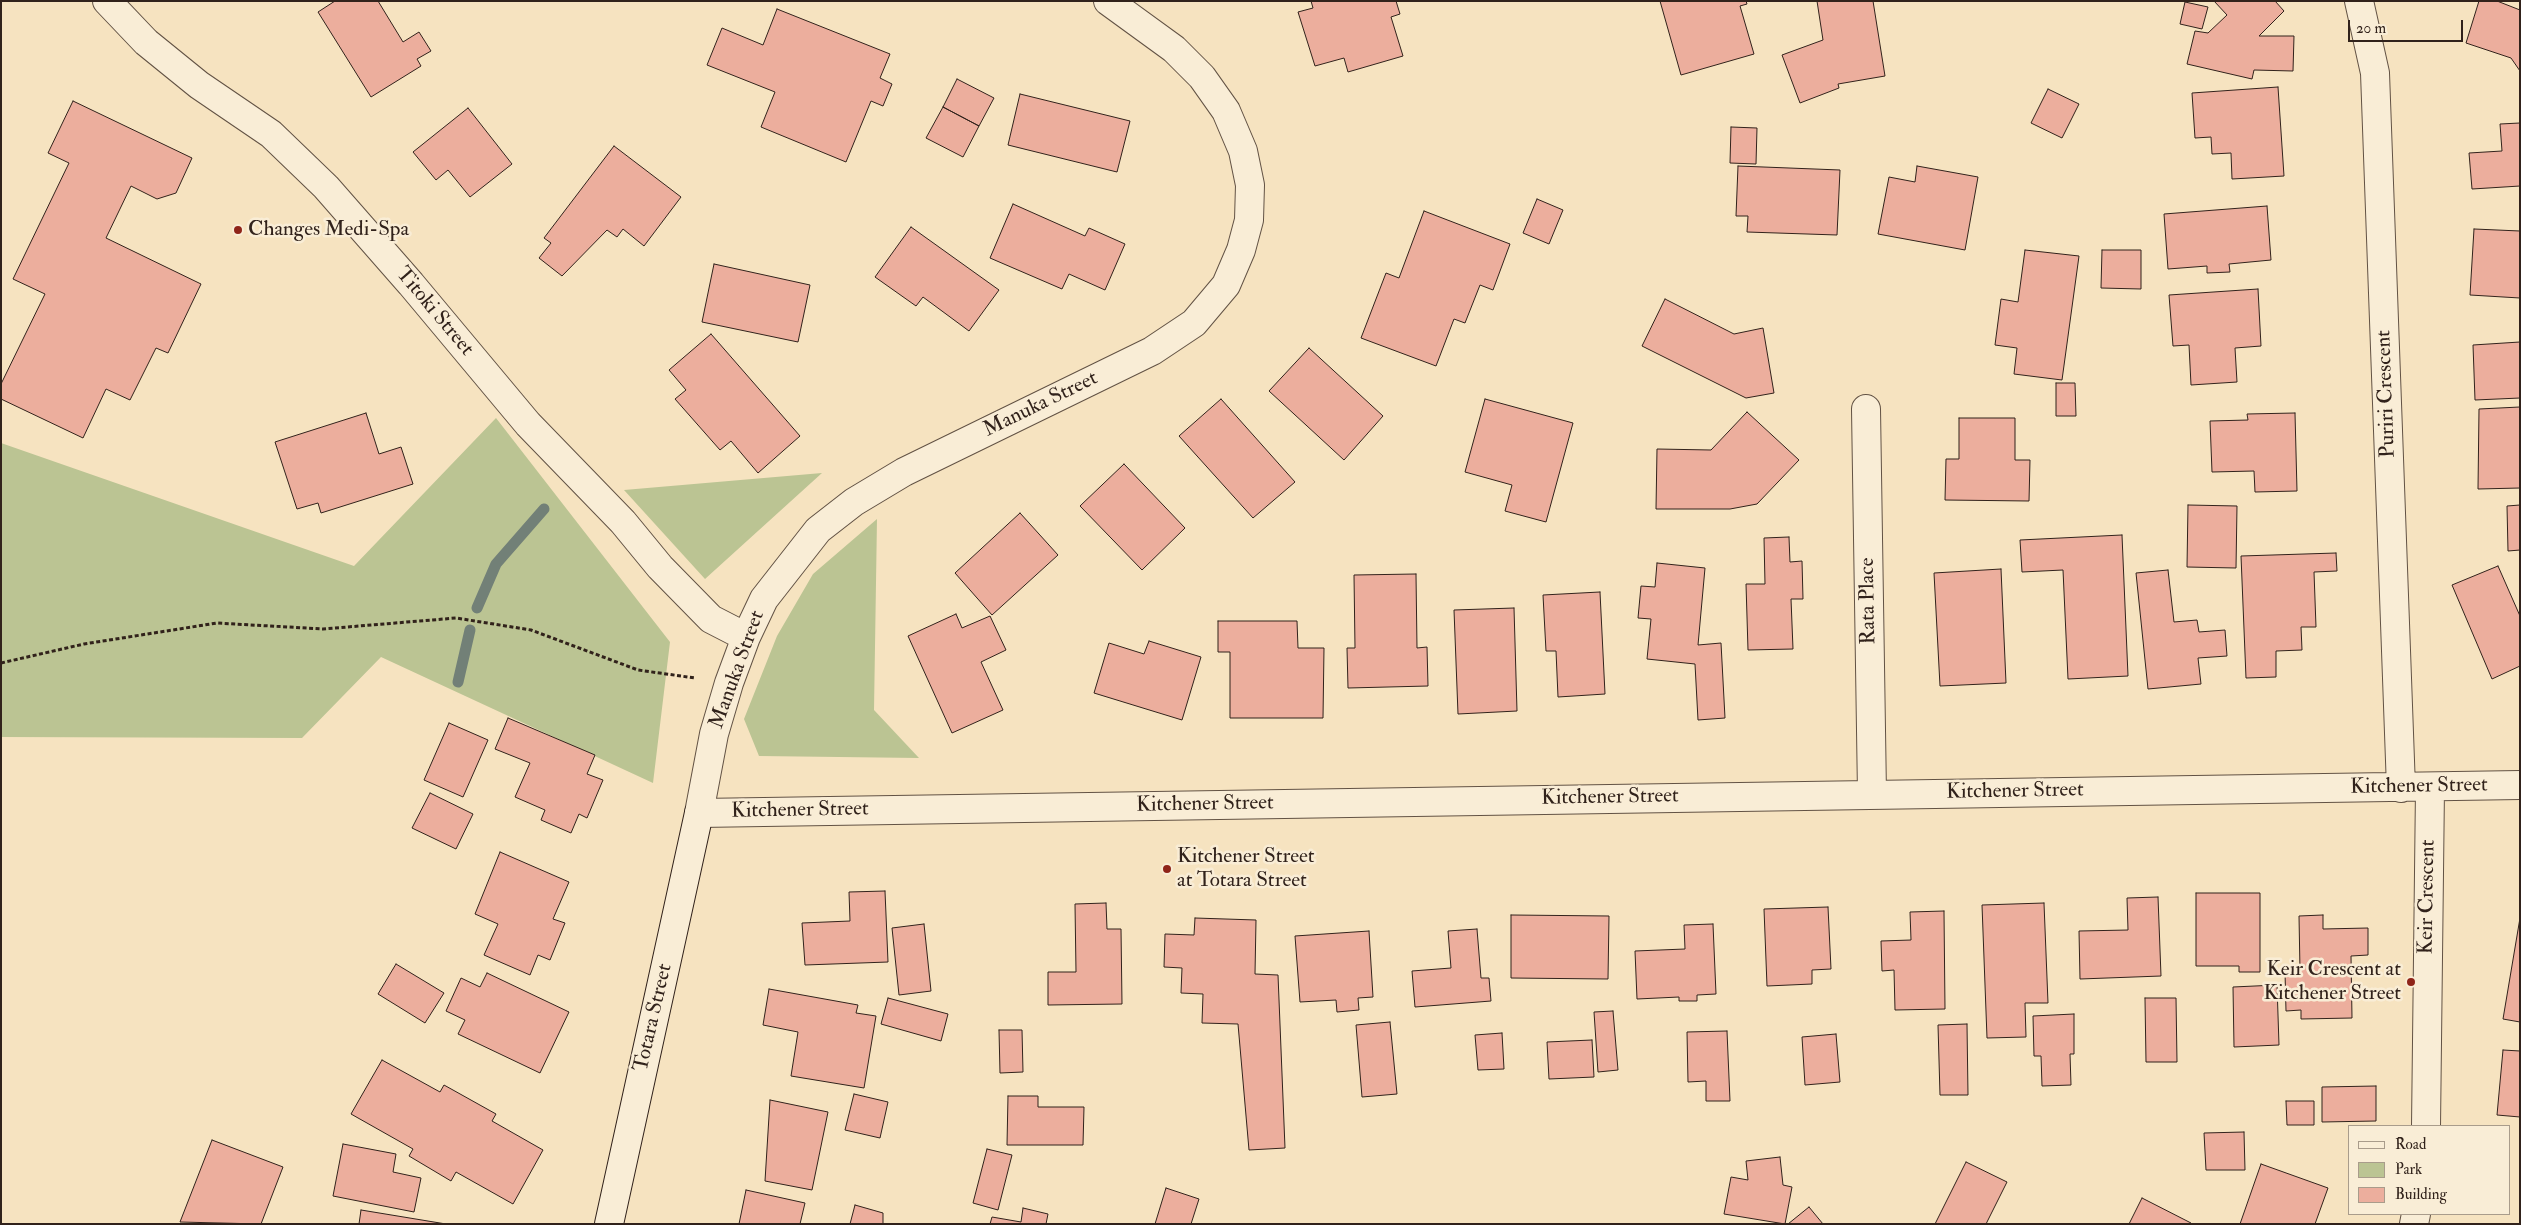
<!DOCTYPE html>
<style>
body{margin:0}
#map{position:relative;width:2521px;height:1225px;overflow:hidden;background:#f6e3c0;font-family:"IM FELL Double Pica",serif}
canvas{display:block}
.frame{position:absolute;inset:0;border:2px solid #31221b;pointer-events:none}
.legend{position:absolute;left:2348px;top:1125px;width:162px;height:90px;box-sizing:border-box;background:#f9edd6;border:1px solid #a99c8b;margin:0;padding:6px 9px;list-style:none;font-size:15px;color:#31221b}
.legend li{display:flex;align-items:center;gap:10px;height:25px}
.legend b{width:25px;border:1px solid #a99c8b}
.scale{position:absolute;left:2348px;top:20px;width:115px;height:22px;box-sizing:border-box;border:2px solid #31221b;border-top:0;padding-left:6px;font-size:15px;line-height:18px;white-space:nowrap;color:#31221b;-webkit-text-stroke:4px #f9edd6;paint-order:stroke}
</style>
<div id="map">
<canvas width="2521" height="1225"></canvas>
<div class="frame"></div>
<ul class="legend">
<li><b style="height:6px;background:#f9edd6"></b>Road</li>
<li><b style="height:14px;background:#bbc493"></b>Park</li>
<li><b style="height:14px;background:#ecae9d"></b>Building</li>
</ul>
<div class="scale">20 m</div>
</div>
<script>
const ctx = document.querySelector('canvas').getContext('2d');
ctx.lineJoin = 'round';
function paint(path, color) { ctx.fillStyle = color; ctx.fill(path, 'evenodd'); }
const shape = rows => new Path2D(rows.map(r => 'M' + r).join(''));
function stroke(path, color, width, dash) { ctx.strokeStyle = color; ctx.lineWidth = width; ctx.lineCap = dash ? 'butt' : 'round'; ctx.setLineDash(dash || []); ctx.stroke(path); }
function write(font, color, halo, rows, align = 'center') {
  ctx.font = font + ' "IM FELL Double Pica",serif'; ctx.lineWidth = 5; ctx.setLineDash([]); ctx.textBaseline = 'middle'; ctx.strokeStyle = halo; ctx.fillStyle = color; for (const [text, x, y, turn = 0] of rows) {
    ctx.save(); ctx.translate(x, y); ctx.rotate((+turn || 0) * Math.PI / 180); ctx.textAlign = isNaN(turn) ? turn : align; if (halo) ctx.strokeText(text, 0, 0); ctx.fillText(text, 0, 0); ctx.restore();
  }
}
paint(shape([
 [496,418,670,642,653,783,381,657,302,738,1,737,1,443,354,566],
 [822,473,705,579,624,490],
 [877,519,874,710,919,758,759,756,744,719,777,636,813,574]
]), '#bbc493');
stroke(shape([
 [477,608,496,564,544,509],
 [458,682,470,630]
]), '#728077', 11);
const building = shape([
 [335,1,378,1,403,42,419,32,431,51,417,59,421,66,371,97,318,12,335,1],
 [1311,1,1396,1,1400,14,1391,17,1403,56,1348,72,1344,58,1315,66,1298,12,1313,8,1311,1],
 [1660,1,1746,1,1747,4,1740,6,1754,54,1681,75,1660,1],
 [1817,1,1873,1,1885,76,1838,84,1839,88,1800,103,1782,55,1823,40,1817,1],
 [2214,1,2275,1,2284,11,2259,36,2294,36,2293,71,2254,70,2252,79,2187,64,2195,31,2208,33,2227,15,2214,1],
 [2479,1,2497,1,2520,10,2520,71,2511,58,2466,43,2479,1],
 [2185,2,2208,7,2202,29,2180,24,2185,2],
 [777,9,890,54,880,78,892,84,883,106,871,101,846,162,761,127,775,92,707,65,722,28,763,45,777,9],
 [957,79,994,98,979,126,943,107,957,79],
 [2278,87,2284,176,2232,179,2231,153,2212,154,2211,137,2195,138,2192,93,2278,87],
 [2048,89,2079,104,2062,138,2031,123,2048,89],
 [1020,94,1130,121,1117,172,1008,145,1020,94],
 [73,101,192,158,176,193,157,199,131,186,106,238,201,284,168,353,156,348,130,400,106,389,83,438,1,399,1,384,45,294,13,279,69,163,48,153,73,101],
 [943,107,979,126,963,157,926,138,943,107],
 [468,108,512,164,470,197,448,170,436,180,413,152,468,108],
 [2520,123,2520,186,2472,189,2469,153,2502,151,2500,124,2520,123],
 [1731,127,1757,128,1756,164,1730,163,1731,127],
 [614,146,681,197,644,246,623,229,617,237,607,230,562,276,539,258,551,243,544,238,614,146],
 [1738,166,1840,170,1837,235,1747,232,1748,216,1736,216,1738,166],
 [1917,166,1978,177,1965,250,1878,234,1889,177,1915,182,1917,166],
 [1537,199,1563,210,1549,244,1523,233,1537,199],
 [1013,204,1085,236,1089,228,1125,244,1105,290,1069,274,1062,289,990,258,1013,204],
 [2267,206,2271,260,2229,264,2230,272,2207,273,2207,266,2168,269,2164,214,2267,206],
 [1424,211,1510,244,1493,290,1480,285,1465,323,1454,319,1436,366,1361,338,1386,273,1399,278,1424,211],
 [911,227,999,290,969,331,923,297,916,306,875,277,911,227],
 [2474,229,2520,231,2520,298,2470,295,2474,229],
 [2025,250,2079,256,2062,380,2014,374,2017,348,1995,345,2001,299,2018,302,2025,250],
 [2102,250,2141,250,2141,289,2101,288,2102,250],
 [714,264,810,285,798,342,702,322,714,264],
 [2258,289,2261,346,2235,348,2237,382,2191,385,2189,345,2173,346,2169,295,2258,289],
 [1665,299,1734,334,1763,328,1774,393,1746,398,1642,346,1665,299],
 [711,334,800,436,758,473,731,441,720,450,675,399,686,390,669,370,711,334],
 [2520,342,2520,398,2475,400,2473,345,2520,342],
 [1309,348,1383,416,1344,460,1269,391,1309,348],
 [2056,383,2075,383,2076,416,2056,416,2056,383],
 [1221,399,1295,482,1253,518,1179,436,1221,399],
 [1485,399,1573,423,1546,522,1505,511,1512,485,1465,472,1485,399],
 [2520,407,2520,488,2478,489,2479,409,2520,407],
 [1747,412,1799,460,1757,504,1730,509,1656,509,1657,449,1711,450,1747,412],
 [366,413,379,454,401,447,413,484,321,513,318,503,297,509,275,442,366,413],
 [2295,413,2297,491,2255,492,2254,471,2212,472,2210,421,2248,420,2247,414,2295,413],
 [1959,418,2015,418,2015,460,2030,460,2029,501,1945,500,1946,459,1959,459,1959,418],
 [1124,464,1185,528,1142,570,1080,506,1124,464],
 [2188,505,2237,506,2236,568,2187,567,2188,505],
 [2520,505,2520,550,2508,551,2507,506,2520,505],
 [1020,513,1058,555,992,615,955,573,1020,513],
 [2122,535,2128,676,2068,679,2063,570,2022,572,2020,540,2122,535],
 [1789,537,1790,562,1802,561,1803,599,1791,599,1793,649,1748,650,1746,584,1765,584,1764,538,1789,537],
 [2336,553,2337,571,2314,572,2316,627,2301,627,2302,650,2276,651,2276,677,2246,678,2241,556,2336,553],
 [1657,563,1705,568,1698,645,1721,643,1725,718,1698,720,1695,664,1647,659,1651,619,1638,618,1641,586,1655,587,1657,563],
 [2498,566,2520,616,2520,666,2492,679,2452,585,2498,566],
 [2001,569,2006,683,1940,686,1934,573,2001,569],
 [2168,570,2174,622,2197,620,2199,632,2225,630,2227,656,2198,658,2201,684,2148,689,2136,573,2168,570],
 [1416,574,1417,648,1427,647,1428,686,1348,688,1347,648,1355,648,1354,575,1416,574],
 [1600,592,1605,694,1558,697,1556,651,1546,651,1543,595,1600,592],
 [1514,608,1517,711,1458,714,1454,610,1514,608],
 [956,614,962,628,990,616,1006,650,981,662,1003,710,952,733,908,636,956,614],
 [1218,621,1297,621,1298,648,1324,648,1323,718,1230,718,1230,652,1218,652,1218,621],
 [1149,641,1201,657,1182,720,1094,693,1109,643,1144,654,1149,641],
 [508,718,595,755,587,774,603,780,587,818,579,814,571,833,541,820,545,810,515,797,530,763,495,749,508,718],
 [449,723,488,740,463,797,424,780,449,723],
 [430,793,473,814,456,849,412,828,430,793],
 [500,852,569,882,553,919,565,923,550,960,538,955,530,975,484,955,498,924,475,914,500,852],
 [885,891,888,962,805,965,802,923,850,921,849,892,885,891],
 [2196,893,2260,893,2260,972,2239,972,2239,966,2196,966,2196,893],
 [2158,897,2161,976,2080,979,2079,931,2128,930,2127,898,2158,897],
 [1106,903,1107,929,1121,929,1122,1004,1048,1005,1048,972,1076,972,1075,904,1106,903],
 [2044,903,2048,1003,2025,1003,2026,1037,1987,1038,1982,905,2044,903],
 [1828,907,1831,969,1812,970,1812,984,1767,986,1764,909,1828,907],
 [1944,911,1945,1009,1895,1010,1894,970,1882,971,1881,941,1911,940,1910,912,1944,911],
 [1511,915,1609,916,1608,979,1511,978,1511,915],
 [2323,915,2323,929,2368,928,2368,955,2351,956,2352,1018,2301,1019,2301,1010,2286,1011,2285,972,2300,971,2299,916,2323,915],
 [1195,918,1256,920,1255,974,1278,975,1285,1148,1249,1150,1238,1024,1202,1023,1203,994,1181,993,1182,968,1164,967,1165,934,1194,935,1195,918],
 [2520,918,2520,1022,2503,1019,2520,918],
 [924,924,931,991,899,995,892,928,924,924],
 [1713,924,1716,994,1697,995,1697,1001,1679,1001,1679,997,1637,999,1635,951,1685,949,1684,925,1713,924],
 [1477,929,1481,978,1489,978,1491,1001,1415,1007,1412,971,1451,968,1448,931,1477,929],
 [1369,931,1373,997,1358,998,1359,1010,1337,1012,1336,1000,1300,1002,1295,936,1369,931],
 [396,964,444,993,425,1023,378,994,396,964],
 [487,973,569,1012,540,1073,458,1034,465,1020,446,1011,461,978,480,987,487,973],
 [2277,985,2279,1045,2234,1047,2233,987,2277,985],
 [769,989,858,1005,856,1013,876,1016,864,1088,791,1076,798,1032,763,1025,769,989],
 [888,998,948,1014,941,1041,881,1024,888,998],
 [2145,998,2176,998,2177,1062,2146,1062,2145,998],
 [1613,1011,1618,1070,1598,1072,1594,1012,1613,1011],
 [2074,1014,2074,1054,2070,1054,2071,1085,2042,1086,2041,1056,2034,1056,2033,1016,2074,1014],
 [1390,1022,1397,1094,1362,1097,1356,1025,1390,1022],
 [1967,1024,1968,1095,1940,1095,1938,1025,1967,1024],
 [999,1030,1022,1030,1023,1072,1000,1073,999,1030],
 [1727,1031,1730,1101,1706,1101,1706,1081,1688,1082,1687,1032,1727,1031],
 [1502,1033,1504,1069,1478,1070,1475,1035,1502,1033],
 [1836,1034,1840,1082,1805,1085,1802,1037,1836,1034],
 [1592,1040,1594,1077,1549,1079,1547,1042,1592,1040],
 [2503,1050,2520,1051,2520,1117,2497,1115,2503,1050],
 [382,1060,440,1092,444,1085,496,1114,492,1121,543,1150,513,1204,456,1172,451,1181,409,1156,413,1149,351,1114,382,1060],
 [2376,1086,2376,1121,2322,1122,2322,1087,2376,1086],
 [854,1094,888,1102,880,1138,845,1130,854,1094],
 [1008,1096,1038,1096,1038,1107,1084,1107,1083,1145,1007,1145,1008,1096],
 [770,1100,828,1112,812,1190,765,1181,770,1100],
 [2286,1101,2314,1101,2314,1125,2287,1125,2286,1101],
 [2244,1132,2245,1170,2206,1170,2204,1133,2244,1132],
 [212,1140,283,1167,261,1224,180,1222,212,1140],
 [343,1144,396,1154,393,1172,421,1178,414,1212,333,1196,343,1144],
 [987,1149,1012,1155,998,1210,973,1203,987,1149],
 [1780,1157,1783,1185,1792,1187,1785,1224,1724,1214,1731,1177,1748,1180,1746,1161,1780,1157],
 [1966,1162,2007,1182,1986,1224,1935,1224,1966,1162],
 [2261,1164,2328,1188,2315,1224,2240,1224,2261,1164],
 [1166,1188,1199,1199,1191,1224,1155,1224,1166,1188],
 [746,1190,805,1203,800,1224,739,1224,746,1190],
 [2142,1198,2191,1223,2191,1224,2129,1224,2142,1198],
 [855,1205,883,1213,883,1224,850,1224,855,1205],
 [1809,1207,1823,1224,1788,1224,1809,1207],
 [1023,1208,1048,1214,1046,1224,990,1224,992,1217,1021,1222,1023,1208],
 [361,1210,446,1224,359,1224,361,1210]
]);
paint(building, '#ecae9d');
stroke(building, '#31221b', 1);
const street = shape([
 [107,1,146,42,199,85,271,134,326,187,411,284,528,424,623,522,660,567,711,619,746,637],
 [1108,1,1174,49,1202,77,1226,111,1243,151,1250,185,1249,220,1241,250,1226,285,1194,323,1152,351,904,472,854,502,818,530,764,599,746,637,729,683,714,734,699,813,2520,785],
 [2359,1,2375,73,2401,788],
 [1866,409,1872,794],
 [2426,1126,2430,788],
 [2414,1224,2416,1214]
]);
const secondary = shape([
 [609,1224,699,813]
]);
stroke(street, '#625244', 30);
stroke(secondary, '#31221b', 30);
stroke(shape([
 [1,663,84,644,217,623,323,629,456,618,531,630,638,670,695,678]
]), '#31221b', 3, [4, 2.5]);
stroke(street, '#f9edd6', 28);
stroke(secondary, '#f9edd6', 28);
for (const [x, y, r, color] of [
 [238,230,5,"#8f2418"],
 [1167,869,5,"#8f2418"],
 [2411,982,5,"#8f2418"]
]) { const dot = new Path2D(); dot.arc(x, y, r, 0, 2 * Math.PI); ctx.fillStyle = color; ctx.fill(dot); stroke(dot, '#f9edd6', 2); }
write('21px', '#31221b', '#f9edd6', [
 ["Changes Medi-Spa",248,230],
 ["Kitchener Street",1177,857],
 ["at Totara Street",1177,881],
 ["Keir Crescent at",2401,970,"right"],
 ["Kitchener Street",2401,994,"right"]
], 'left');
write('21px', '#31221b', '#f9edd6', [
 ["Titoki Street",434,312,50],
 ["Puriri Crescent",2387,394,-92],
 ["Manuka Street",1041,405,-26],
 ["Rata Place",1869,601,-91],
 ["Manuka Street",738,670,-70],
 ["Kitchener Street",2419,787,-1],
 ["Kitchener Street",2015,792,-1],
 ["Kitchener Street",1610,798,-1],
 ["Kitchener Street",1205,805,-1],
 ["Kitchener Street",800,811,-1],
 ["Keir Crescent",2428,897,-89],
 ["Totara Street",654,1018,-77]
]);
</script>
